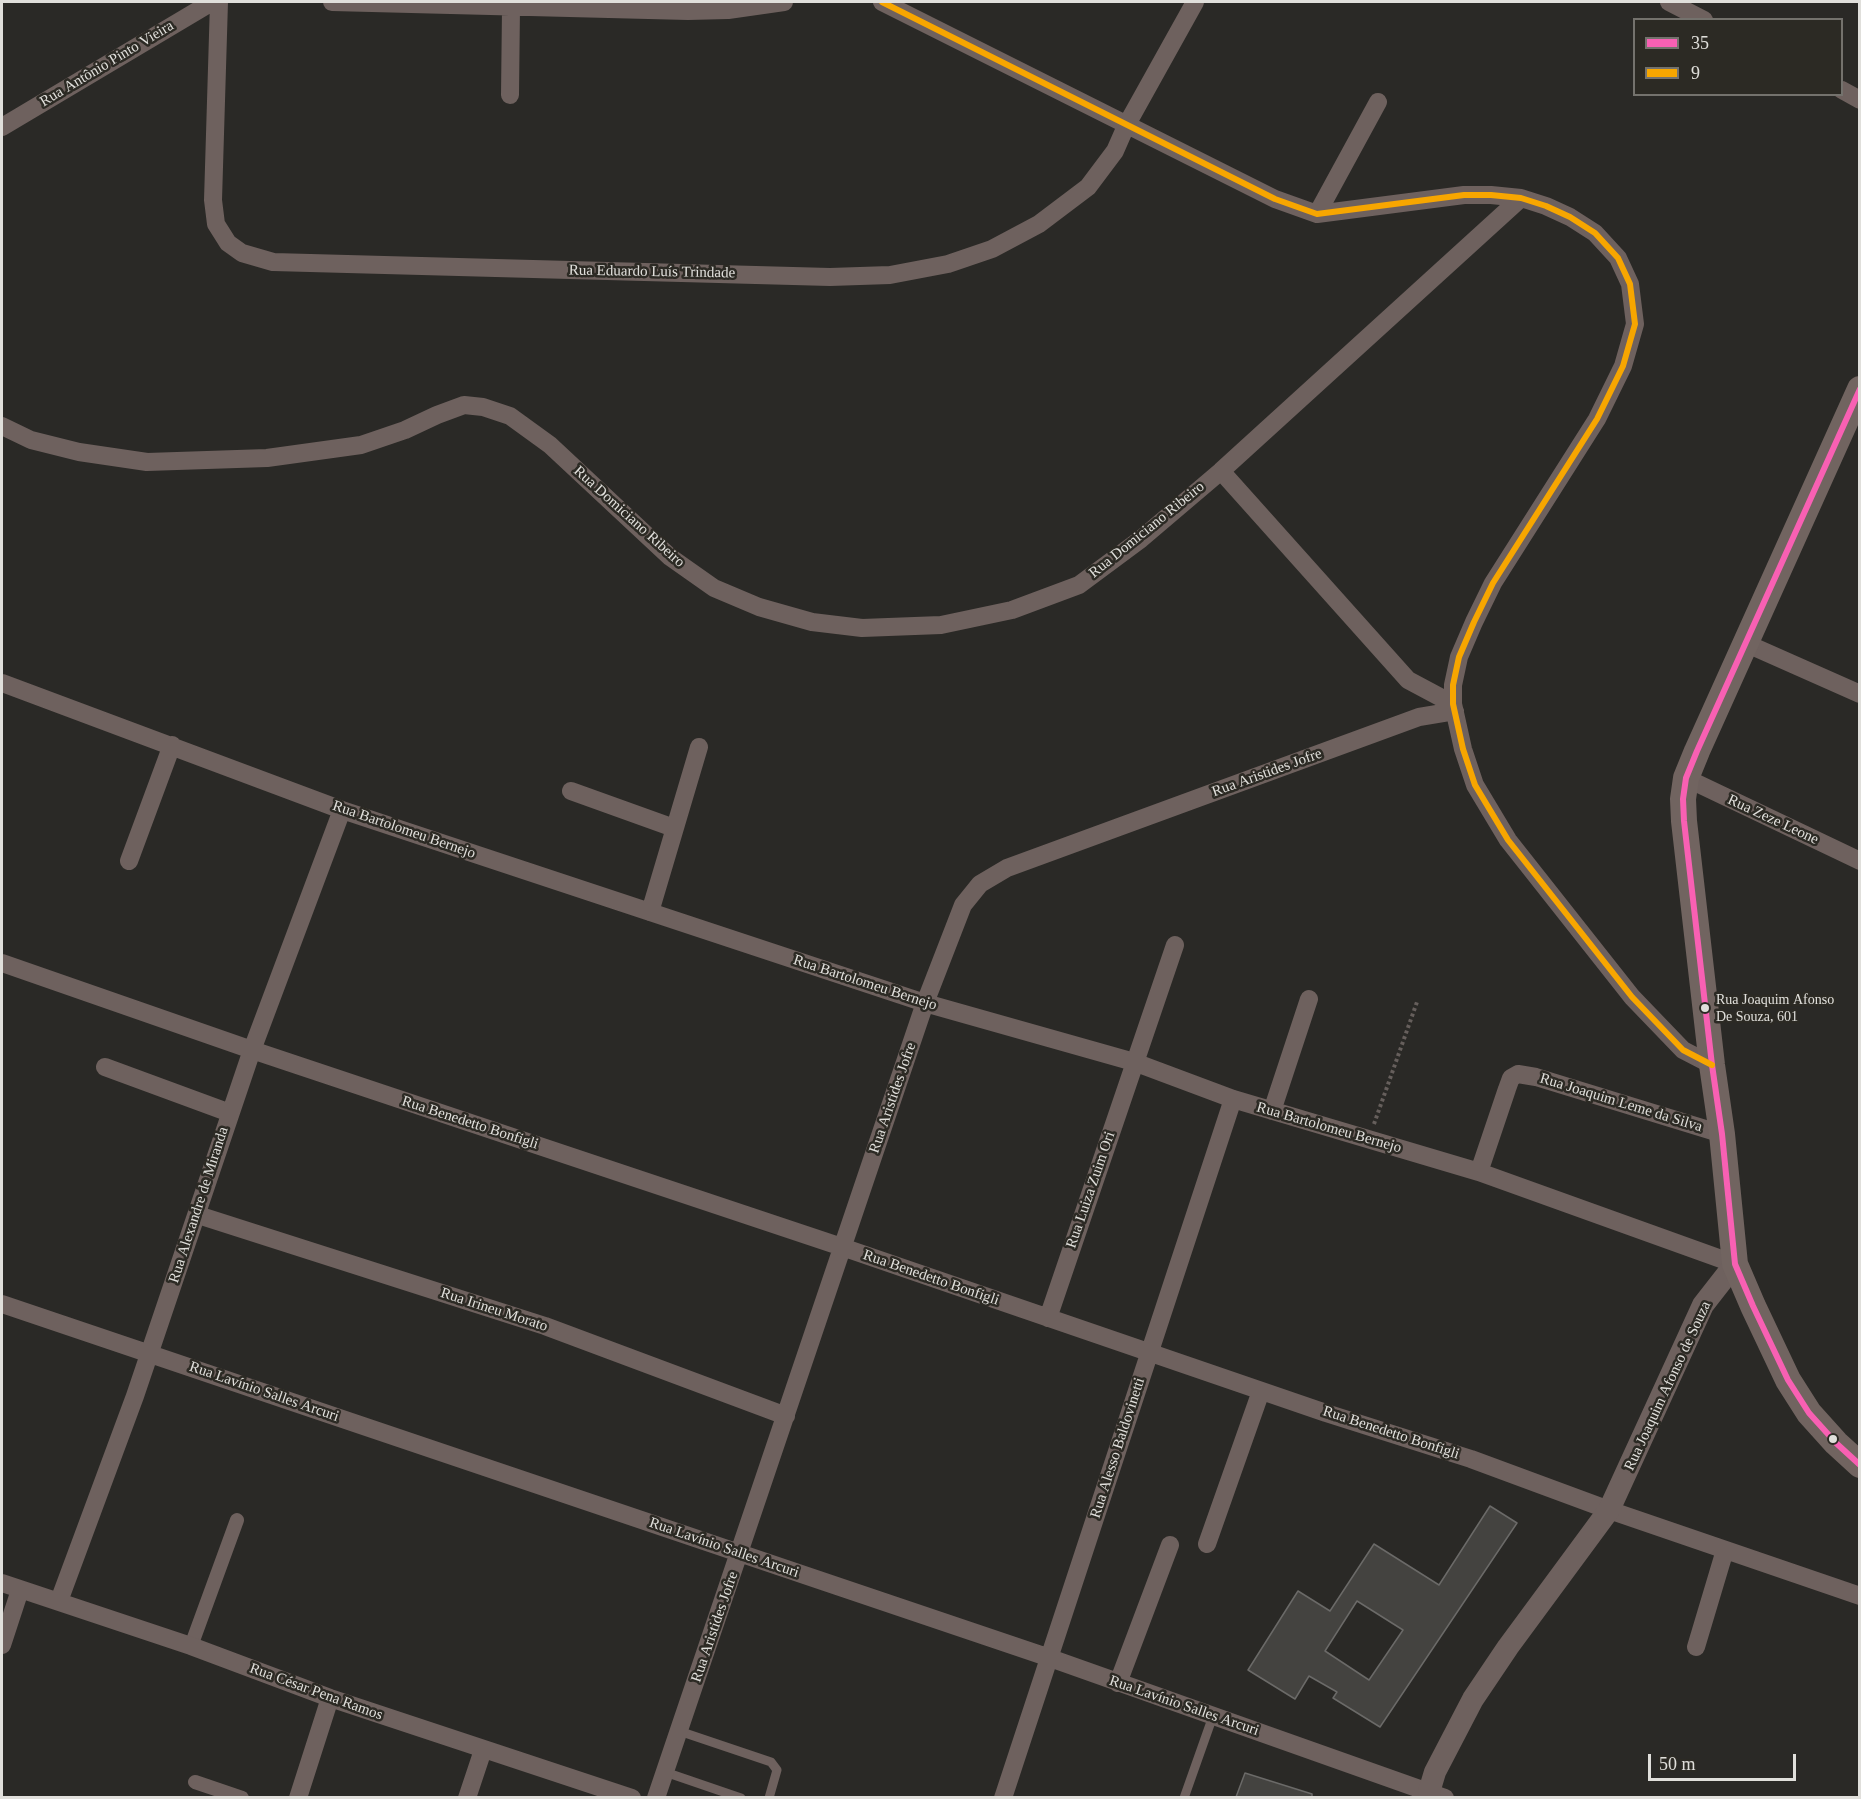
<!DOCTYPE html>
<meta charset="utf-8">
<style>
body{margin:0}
#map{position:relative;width:1861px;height:1799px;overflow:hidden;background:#2a2926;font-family:"Times New Roman",serif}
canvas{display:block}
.frame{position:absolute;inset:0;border:3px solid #e0dfdb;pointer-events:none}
.legend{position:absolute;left:1633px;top:18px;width:210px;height:78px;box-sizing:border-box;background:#2c2a24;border:2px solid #74726d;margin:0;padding:8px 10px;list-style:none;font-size:18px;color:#e0dfdb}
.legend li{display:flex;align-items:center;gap:12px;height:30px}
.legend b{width:30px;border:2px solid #74726d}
.scale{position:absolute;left:1648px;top:1754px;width:148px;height:27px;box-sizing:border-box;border:3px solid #e0dfdb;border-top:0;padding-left:8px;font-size:18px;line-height:21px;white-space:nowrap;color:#e0dfdb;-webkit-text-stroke:4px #2c2a24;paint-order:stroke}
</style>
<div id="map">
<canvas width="1861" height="1799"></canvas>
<div class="frame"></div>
<ul class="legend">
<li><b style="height:8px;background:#f860b3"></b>35</li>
<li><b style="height:8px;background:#f7a600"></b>9</li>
</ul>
<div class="scale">50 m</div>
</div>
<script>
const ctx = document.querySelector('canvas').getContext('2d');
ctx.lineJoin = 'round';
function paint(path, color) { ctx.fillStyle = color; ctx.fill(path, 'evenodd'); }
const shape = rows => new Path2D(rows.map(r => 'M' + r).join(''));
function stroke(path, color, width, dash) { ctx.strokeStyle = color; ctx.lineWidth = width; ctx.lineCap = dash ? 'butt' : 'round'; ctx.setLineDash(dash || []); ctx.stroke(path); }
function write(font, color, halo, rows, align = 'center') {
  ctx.font = font + ' "Times New Roman",serif'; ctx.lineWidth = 5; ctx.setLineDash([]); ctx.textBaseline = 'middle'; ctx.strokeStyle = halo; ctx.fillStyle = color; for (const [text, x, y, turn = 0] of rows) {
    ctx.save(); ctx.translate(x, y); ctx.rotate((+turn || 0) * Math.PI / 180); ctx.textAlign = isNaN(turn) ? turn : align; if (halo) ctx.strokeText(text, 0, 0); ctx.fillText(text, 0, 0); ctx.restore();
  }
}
const building = shape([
 [1490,1506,1517,1523,1380,1727,1333,1698,1337,1692,1309,1676,1295,1699,1248,1670,1298,1591,1330,1611,1374,1544,1439,1585,1490,1506],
 [1357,1601,1403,1630,1369,1680,1325,1651,1357,1601],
 [1245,1773,1312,1794,1312,1797,1236,1797,1245,1773]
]);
paint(building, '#444340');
stroke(building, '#6b6a68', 1.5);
stroke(shape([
 [1374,1124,1417,1002]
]), '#665f5c', 4, [3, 3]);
stroke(shape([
 [679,1731,771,1762,777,1770,769,1798],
 [665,1772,741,1798],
 [1184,1798,1213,1716]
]), '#6e615e', 9);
stroke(shape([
 [191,1646,237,1520],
 [195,1782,242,1798]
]), '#6e615e', 14);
stroke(shape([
 [219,2,213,200,216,224,228,243,242,253,273,262,830,277,890,275,948,264,992,249,1039,224,1088,187,1115,151,1126,126,1195,2],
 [332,2,688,11,728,10,784,2],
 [882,2,1275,199,1317,214,1464,195,1491,195,1521,198,1546,206,1570,217,1595,233,1618,258,1630,284,1635,324,1623,366,1597,419,1493,583,1474,622,1459,657,1453,685,1453,704,1463,749,1475,785,1508,840,1632,997,1683,1050,1712,1065],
 [1669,2,1704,20],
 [1842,90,1860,100],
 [510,95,511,8],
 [2,127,212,2],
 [1317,214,1378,102],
 [2,426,31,440,79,452,147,462,267,458,361,445,405,430,437,415,464,405,483,407,510,416,550,445,670,557,714,588,759,607,812,622,862,628,941,625,1012,610,1079,585,1141,539,1221,471,1521,198],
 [1221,471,1408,680,1453,704],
 [1745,643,1860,694],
 [2,683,342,810,650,912,925,1003,1134,1062,1233,1099,1479,1172,1735,1264],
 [1686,778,1860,861],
 [571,791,674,828],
 [129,861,172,745],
 [650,912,699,747],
 [2,963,252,1050,842,1247,1326,1413,1471,1459,1609,1510,1860,1596],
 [105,1067,230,1113],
 [1272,1111,1309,999],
 [1479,1172,1507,1089,1511,1078,1518,1074,1536,1077,1722,1134],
 [198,1215,545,1326,786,1416],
 [2,1304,1050,1658,1445,1798],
 [1048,1318,1175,945],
 [1207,1544,1261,1391],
 [2,1583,191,1646,330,1698,632,1798],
 [59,1601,135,1396,252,1050,342,810],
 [2,1645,20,1590],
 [1696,1647,1725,1550],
 [1118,1683,1170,1545],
 [298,1798,330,1698],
 [467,1798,483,1750],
 [656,1798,925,1003,963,905,980,884,1007,868,1419,717,1455,711],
 [1003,1798,1233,1099]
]), '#6e615e', 18);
stroke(shape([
 [1430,1798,1429,1792,1435,1772,1473,1699,1508,1647,1609,1510,1703,1305,1735,1264]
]), '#6e615e', 22);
stroke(shape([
 [1860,389,1697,751,1686,778,1683,799,1684,821,1712,1065,1722,1134,1735,1264,1753,1306,1788,1380,1809,1413,1836,1443,1860,1465]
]), '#716460', 26);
stroke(shape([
 [1860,389,1697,751,1686,778,1683,799,1684,821,1712,1065,1722,1134,1735,1264,1753,1306,1788,1380,1809,1413,1836,1443,1860,1465]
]), '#f860b3', 6);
stroke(shape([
 [882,2,1275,199,1317,214,1464,195,1491,195,1521,198,1546,206,1570,217,1595,233,1618,258,1630,284,1635,324,1623,366,1597,419,1493,583,1474,622,1459,657,1453,685,1453,704,1463,749,1475,785,1508,840,1632,997,1683,1050,1712,1065]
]), '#f7a600', 6);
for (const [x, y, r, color] of [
 [1705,1008,5,"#e0dfdb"],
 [1833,1439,5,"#e0dfdb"]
]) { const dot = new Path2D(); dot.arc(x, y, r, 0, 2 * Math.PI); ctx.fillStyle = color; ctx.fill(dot); stroke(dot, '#2c2a24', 2); }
write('14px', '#e0dfdb', '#2c2a24', [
 ["Rua Joaquim Afonso",1716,1000],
 ["De Souza, 601",1716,1017]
], 'left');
write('15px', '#e0dfdb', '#2c2a24', [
 ["Rua Antônio Pinto Vieira",107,64,-31],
 ["Rua Eduardo Luís Trindade",652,272,1],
 ["Rua Domiciano Ribeiro",629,517,42],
 ["Rua Domiciano Ribeiro",1147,530,-39],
 ["Rua Aristides Jofre",1267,773,-20],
 ["Rua Zeze Leone",1773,820,25],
 ["Rua Bartolomeu Bernejo",404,830,19],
 ["Rua Bartolomeu Bernejo",865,983,18],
 ["Rua Aristides Jofre",893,1098,-71],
 ["Rua Joaquim Leme da Silva",1621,1103,17],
 ["Rua Benedetto Bonfigli",470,1123,18],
 ["Rua Bartolomeu Bernejo",1329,1128,16],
 ["Rua Luiza Zuim Ori",1091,1190,-71],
 ["Rua Alexandre de Miranda",199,1205,-72],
 ["Rua Benedetto Bonfigli",931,1278,19],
 ["Rua Irineu Morato",494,1310,18],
 ["Rua Joaquim Afonso de Souza",1668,1386,-65],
 ["Rua Lavínio Salles Arcuri",264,1392,19],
 ["Rua Benedetto Bonfigli",1391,1433,18],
 ["Rua Alesso Baldovinetti",1118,1448,-72],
 ["Rua Lavínio Salles Arcuri",724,1548,19],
 ["Rua Aristides Jofre",715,1627,-71],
 ["Rua César Pena Ramos",316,1692,20],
 ["Rua Lavínio Salles Arcuri",1184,1706,19]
]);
</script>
